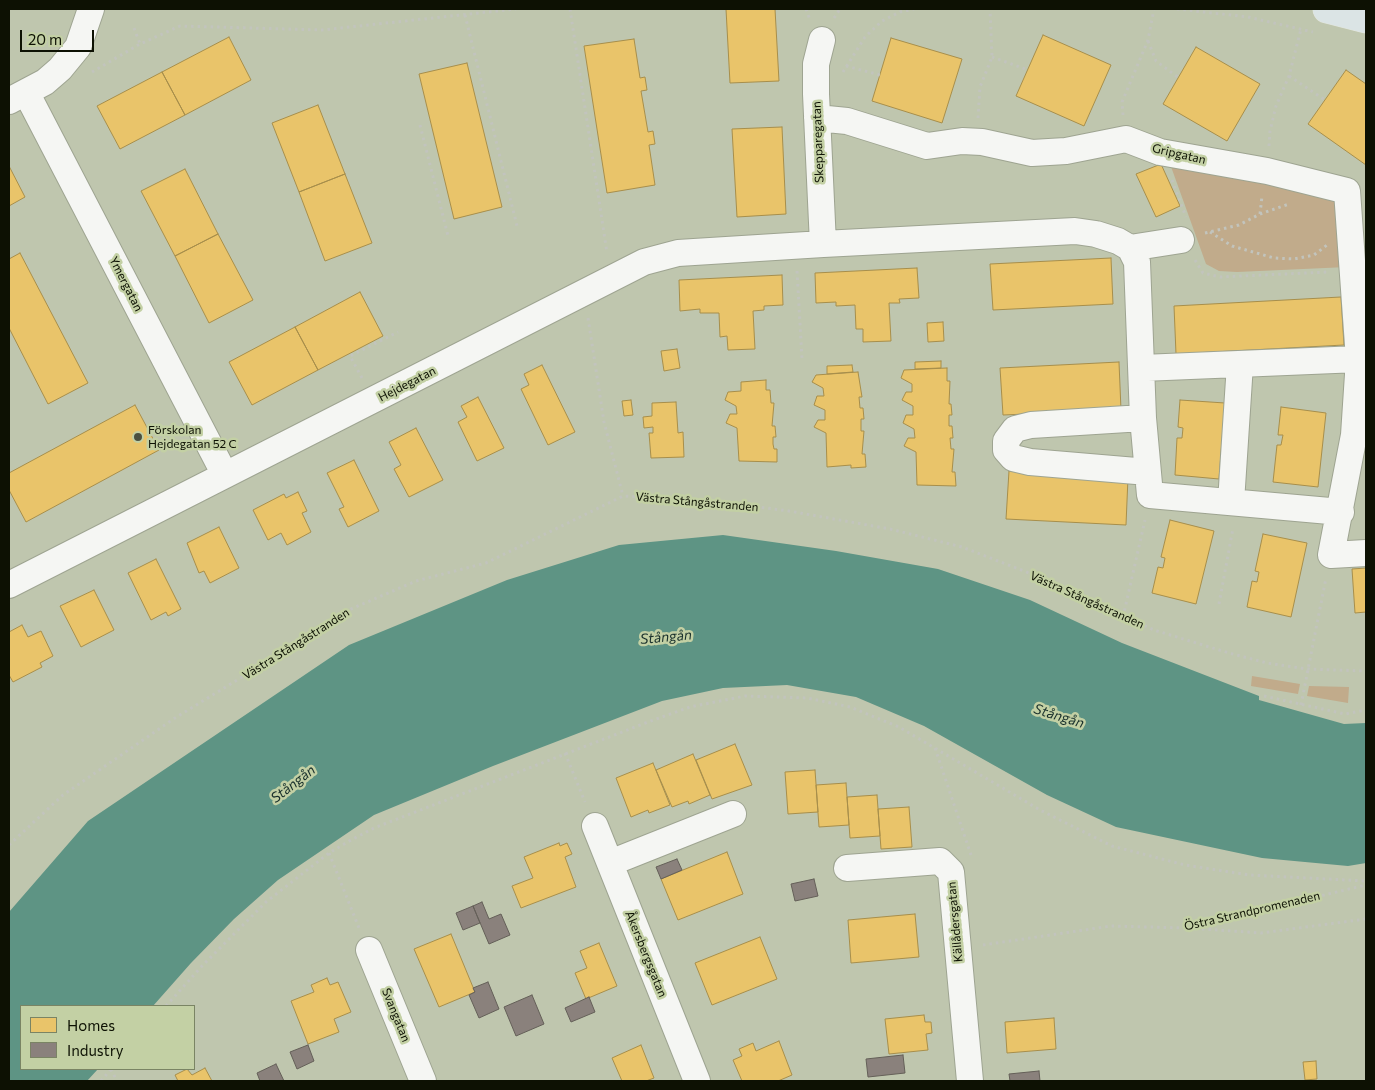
<!DOCTYPE html>
<meta charset="utf-8">
<style>
body{margin:0}
#map{position:relative;width:1375px;height:1090px;overflow:hidden;background:#bfc6ae;font-family:Commissioner,sans-serif}
canvas{display:block}
.frame{position:absolute;inset:0;border:10px solid #0d1103;pointer-events:none}
.legend{position:absolute;left:20px;top:1005px;width:175px;height:65px;box-sizing:border-box;background:#c3d0a4;border:1px solid #7a8464;margin:0;padding:6px 9px;list-style:none;font-size:15px;color:#0d1103}
.legend li{display:flex;align-items:center;gap:10px;height:25px}
.legend b{width:25px;border:1px solid #7a8464}
.scale{position:absolute;left:20px;top:30px;width:74px;height:22px;box-sizing:border-box;border:2px solid #0d1103;border-top:0;padding-left:6px;font-size:15px;line-height:18px;white-space:nowrap;color:#0d1103;-webkit-text-stroke:4px #c3d0a4;paint-order:stroke}
</style>
<div id="map">
<canvas width="1375" height="1090"></canvas>
<div class="frame"></div>
<ul class="legend">
<li><b style="height:14px;background:#e9c46a"></b>Homes</li>
<li><b style="height:14px;background:#8a817c"></b>Industry</li>
</ul>
<div class="scale">20 m</div>
</div>
<script>
const ctx = document.querySelector('canvas').getContext('2d');
ctx.lineJoin = 'round';
function paint(path, color) { ctx.fillStyle = color; ctx.fill(path, 'evenodd'); }
const shape = rows => new Path2D(rows.map(r => 'M' + r).join(''));
function stroke(path, color, width, dash) { ctx.strokeStyle = color; ctx.lineWidth = width; ctx.lineCap = dash ? 'butt' : 'round'; ctx.setLineDash(dash || []); ctx.stroke(path); }
function write(font, color, halo, rows, align = 'center') {
  ctx.font = font + ' Commissioner,sans-serif'; ctx.lineWidth = 5; ctx.setLineDash([]); ctx.textBaseline = 'middle'; ctx.strokeStyle = halo; ctx.fillStyle = color; for (const [text, x, y, turn = 0] of rows) {
    ctx.save(); ctx.translate(x, y); ctx.rotate((+turn || 0) * Math.PI / 180); ctx.textAlign = isNaN(turn) ? turn : align; if (halo) ctx.strokeText(text, 0, 0); ctx.fillText(text, 0, 0); ctx.restore();
  }
}
paint(shape([
 [1169,161,1336,196,1347,267,1237,272,1219,271,1206,264],
 [1252,676,1300,684,1298,694,1251,686],
 [1309,686,1349,687,1348,703,1307,696]
]), '#c1ab8b');
paint(shape([
 [723,535,836,551,938,569,1030,600,1122,643,1259,696,1259,700,1344,724,1366,723,1366,863,1348,866,1262,858,1116,827,1047,795,924,726,856,697,787,685,723,688,662,701,493,766,374,815,278,880,234,919,191,963,153,1006,21,1006,21,1069,98,1069,87,1081,9,1081,9,912,88,821,349,645,507,580,619,545]
]), '#5e9484');
const homes = shape([
 [726,9,775,9,779,81,730,83,726,9],
 [1043,35,1111,65,1084,126,1016,96,1043,35],
 [229,37,251,80,185,115,162,72,229,37],
 [891,38,962,59,942,123,872,101,891,38],
 [634,39,640,78,645,77,647,90,641,91,648,132,653,131,655,144,649,145,655,185,607,193,584,46,634,39],
 [1196,47,1260,84,1227,141,1163,104,1196,47],
 [467,63,502,207,454,219,419,74,467,63],
 [1346,70,1366,84,1366,165,1308,124,1346,70],
 [162,72,185,115,120,149,97,106,162,72],
 [318,105,345,174,299,192,272,123,318,105],
 [782,127,786,214,737,217,732,129,782,127],
 [1161,164,1180,206,1156,217,1136,174,1161,164],
 [9,166,25,197,9,206,9,166],
 [185,169,218,234,175,256,141,191,185,169],
 [345,174,372,243,325,261,299,192,345,174],
 [218,234,253,300,209,323,175,256,218,234],
 [20,253,88,383,48,404,9,328,9,259,20,253],
 [1111,258,1113,304,993,310,990,264,1111,258],
 [917,268,919,298,899,299,900,303,889,303,891,341,863,342,863,329,856,329,855,305,836,306,836,302,816,303,815,273,917,268],
 [782,275,783,305,764,306,764,310,753,311,755,349,728,350,727,336,720,337,719,313,700,313,700,309,680,311,679,280,782,275],
 [360,292,383,336,318,370,295,327,360,292],
 [1341,297,1344,345,1176,354,1174,306,1341,297],
 [943,322,944,341,928,342,927,323,943,322],
 [295,327,318,370,252,405,229,362,295,327],
 [677,349,680,368,664,371,661,351,677,349],
 [941,361,941,368,915,369,915,362,941,361],
 [1119,362,1121,410,1003,415,1000,368,1119,362],
 [542,365,575,432,548,445,521,389,529,385,524,374,542,365],
 [852,365,853,372,827,374,827,366,852,365],
 [947,368,947,381,950,381,949,404,951,404,952,415,949,415,949,426,952,426,953,438,950,438,951,449,954,449,952,472,955,472,956,486,917,485,916,452,904,446,908,438,915,438,914,429,903,423,906,415,913,415,913,406,902,400,906,392,912,392,912,384,901,378,904,370,947,368],
 [858,372,862,397,859,397,860,408,863,408,864,419,861,419,861,431,864,431,862,454,865,454,866,467,851,468,851,465,827,467,826,433,814,427,818,420,825,420,825,410,814,405,817,396,824,396,823,388,812,382,816,375,858,372],
 [766,380,766,390,770,390,771,403,774,403,772,426,775,426,776,437,773,437,773,444,774,449,777,449,777,462,739,461,737,428,726,423,730,414,737,414,736,406,725,400,728,392,741,391,741,382,766,380],
 [478,397,504,448,477,461,458,422,467,417,461,406,478,397],
 [631,400,633,415,624,416,622,401,631,400],
 [1180,400,1225,403,1219,479,1175,475,1177,438,1182,438,1183,428,1178,427,1180,400],
 [676,402,678,433,683,432,684,457,651,458,649,433,653,433,653,427,644,428,643,417,652,416,652,403,676,402],
 [135,405,159,450,26,522,9,490,9,473,135,405],
 [1281,407,1326,413,1318,487,1273,482,1277,445,1281,445,1283,435,1278,435,1281,407],
 [416,428,443,480,409,497,394,469,401,465,389,442,416,428],
 [354,460,379,511,348,527,339,509,344,507,327,473,354,460],
 [1009,471,1128,477,1126,525,1006,519,1009,471],
 [298,492,307,511,302,513,311,532,287,545,281,533,268,540,253,510,284,494,286,498,298,492],
 [1170,520,1214,531,1196,604,1152,593,1158,567,1163,568,1165,558,1161,557,1170,520],
 [219,527,239,568,210,583,204,571,199,573,187,543,219,527],
 [1263,534,1307,543,1291,617,1247,607,1252,581,1257,582,1259,572,1255,571,1263,534],
 [156,559,181,609,168,616,166,612,151,620,128,573,156,559],
 [1366,568,1366,612,1355,613,1352,569,1366,568],
 [94,590,114,630,81,647,60,606,94,590],
 [22,625,28,637,41,631,53,656,40,663,42,667,13,682,9,675,9,632,22,625],
 [735,744,752,785,712,799,696,760,735,744],
 [693,754,710,795,689,804,688,801,672,807,656,770,693,754],
 [653,763,670,805,649,813,648,810,631,817,616,778,653,763],
 [815,770,818,812,788,814,785,772,815,770],
 [846,783,849,825,819,827,816,785,846,783],
 [877,795,880,836,850,838,847,797,877,795],
 [909,807,912,847,881,849,878,809,909,807],
 [559,843,560,846,567,843,572,854,565,857,576,887,521,908,512,886,533,878,524,857,559,843],
 [727,852,743,894,678,920,661,879,727,852],
 [915,914,919,957,851,963,848,920,915,914],
 [451,934,475,992,439,1007,414,949,451,934],
 [760,937,777,979,712,1005,695,963,760,937],
 [599,943,617,986,586,999,575,973,587,968,580,951,599,943],
 [327,978,330,985,338,982,351,1012,334,1019,339,1032,308,1044,291,1001,314,992,311,985,327,978],
 [924,1015,925,1022,931,1022,932,1033,926,1034,928,1050,889,1054,885,1019,924,1015],
 [1054,1018,1056,1049,1007,1053,1005,1022,1054,1018],
 [779,1041,792,1075,778,1081,742,1081,733,1060,742,1056,739,1049,753,1043,756,1051,779,1041],
 [641,1045,654,1078,646,1081,622,1081,612,1058,641,1045],
 [1316,1061,1317,1079,1305,1080,1303,1062,1316,1061],
 [205,1068,212,1081,178,1081,175,1075,187,1069,192,1075,205,1068]
]);
paint(homes, '#e9c46a');
stroke(homes, '#a78e4b', 1);
const industry = shape([
 [677,859,682,870,661,879,656,867,677,859],
 [814,879,818,896,795,901,791,884,814,879],
 [482,902,489,919,501,914,510,935,489,944,473,906,482,902],
 [473,906,480,923,463,930,456,913,473,906],
 [488,982,499,1009,479,1018,469,995,475,992,473,988,488,982],
 [532,995,544,1024,516,1036,504,1007,532,995],
 [589,997,595,1012,571,1022,565,1008,589,997],
 [308,1045,314,1061,297,1069,290,1052,308,1045],
 [903,1055,905,1073,868,1077,866,1059,903,1055],
 [276,1064,284,1081,260,1081,257,1073,276,1064],
 [1039,1071,1040,1081,1010,1081,1009,1074,1039,1071]
]);
paint(industry, '#8a817c');
stroke(industry, '#645f58', 1);
const minor = shape([
 [822,40,816,64,816,94,823,244],
 [26,92,225,475],
 [9,101,45,82,60,69,78,47,91,9],
 [817,118,847,121,927,146,962,141,982,142,1032,153,1066,151,1126,139,1160,152,1267,171,1347,191,1359,359,1354,435,1331,555,1366,553],
 [1130,248,1181,240],
 [1142,368,1359,359],
 [1143,418,1031,425,1015,429,1006,441,1006,450,1013,458,1030,462,1148,472],
 [1231,502,1240,364],
 [9,585,644,262,678,253,823,244,1075,231,1096,234,1118,241,1130,248,1137,262,1143,418,1150,495,1341,512],
 [595,826,697,1081],
 [610,863,733,814],
 [847,868,940,861,951,872,970,1081],
 [369,950,423,1081]
]);
const major = shape([
 [1327,9,1366,19]
]);
stroke(minor, '#9ea491', 28);
stroke(major, '#e2e5db', 29);
stroke(shape([
 [570,9,607,253],
 [806,9,810,20],
 [1177,9,1248,17,1313,32],
 [465,15,517,226],
 [834,18,840,9],
 [134,28,140,44],
 [1148,41,1156,61,1179,78],
 [992,57,1028,70],
 [846,66,880,75],
 [92,72,140,44,180,26,322,30,516,9],
 [843,72,865,37,882,21,900,12,914,9],
 [1289,76,1325,100],
 [1123,115,1122,102,1148,40,1154,9],
 [978,118,980,87,992,57,990,9],
 [420,125,448,236],
 [1269,146,1270,131,1276,106,1289,76,1301,29],
 [1172,180,1186,217],
 [1260,214,1262,196],
 [1210,232,1232,246,1274,258,1294,259,1314,255,1327,245],
 [1205,233,1239,225,1260,214,1289,204],
 [1195,260,1203,273,1220,277,1328,272],
 [797,271,802,359],
 [588,318,604,422,623,496],
 [362,378,350,356,398,332],
 [1219,604,1233,528],
 [1123,617,1145,520],
 [1264,696,1345,714,1366,710],
 [1301,705,1326,578],
 [935,748,971,855],
 [565,753,585,802],
 [9,845,63,795,175,718,296,644,344,612,416,581,486,563,623,496,728,503,789,511,890,529,962,547,1047,580,1154,630,1229,653,1267,663,1307,669,1366,671],
 [329,853,359,928],
 [1189,928,1261,933,1366,919],
 [983,945,1111,926,1186,928,1366,885],
 [166,1006,202,966,266,902,329,853,351,840,374,828,648,722,690,707,745,696,807,698,850,707,899,727,1040,810,1112,846,1185,865,1249,875,1366,881],
 [111,1069,117,1081],
 [101,1081,111,1069]
]), '#c2c4bd', 3, [2.5, 4]);
stroke(minor, '#f5f6f3', 26);
stroke(major, '#dbe4e5', 28);
for (const [x, y, r, color] of [
 [138,437,5,"#4b503f"]
]) { const dot = new Path2D(); dot.arc(x, y, r, 0, 2 * Math.PI); ctx.fillStyle = color; ctx.fill(dot); stroke(dot, '#c3d0a4', 2); }
write('12px', '#0d1103', '#c3d0a4', [
 ["Skepparegatan",818,142,-92],
 ["Gripgatan",1179,154,13],
 ["Ymergatan",126,284,63],
 ["Hejdegatan",407,384,-27],
 ["Västra Stångåstranden",697,502,5],
 ["Västra Stångåstranden",1087,600,24],
 ["Västra Stångåstranden",296,644,-32],
 ["Östra Strandpromenaden",1252,911,-13],
 ["Källådersgatan",955,922,-95],
 ["Åkersbergsgatan",646,954,68],
 ["Svangatan",396,1015,68]
]);
write('12px', '#0d1103', '#c3d0a4', [
 ["Förskolan",148,430],
 ["Hejdegatan 52 C",148,444]
], 'left');
write('italic 14px', '#182f2b', '#c3d0a4', [
 ["Stångån",666,637,-5],
 ["Stångån",1059,716,17],
 ["Stångån",293,784,-38]
]);
</script>
